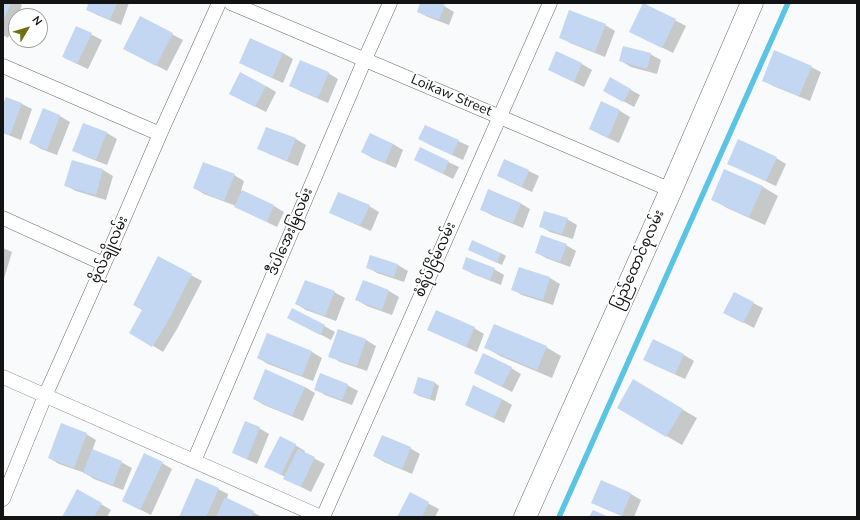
<!DOCTYPE html>
<meta charset="utf-8">
<style>
body{margin:0}
#map{position:relative;width:860px;height:520px;overflow:hidden;background:#f9fafb;font-family:"Nunito Sans",sans-serif}
canvas{display:block}
.frame{position:absolute;inset:0;border:4px solid #131314;pointer-events:none}
.north{position:absolute;left:8px;top:8px;width:40px;height:40px;box-sizing:border-box;background:#fff;border:1px solid #a1a1a1;border-radius:50%;rotate:52deg;font-size:11px;font-weight:700;line-height:16px;text-align:center;color:#131314}
.north::after{content:'';display:block;margin:auto;width:14px;height:18px;background:#716f12;clip-path:polygon(50% 0,100% 100%,50% 72%,0 100%)}
</style>
<div id="map">
<canvas width="860" height="520"></canvas>
<div class="frame"></div>
<div class="north">N</div>
</div>
<script>
const ctx = document.querySelector('canvas').getContext('2d');
ctx.lineJoin = 'round';
function paint(path, color) { ctx.fillStyle = color; ctx.fill(path, 'evenodd'); }
const shape = rows => new Path2D(rows.map(r => 'M' + r).join(''));
function stroke(path, color, width, dash) { ctx.strokeStyle = color; ctx.lineWidth = width; ctx.lineCap = dash ? 'butt' : 'round'; ctx.setLineDash(dash || []); ctx.stroke(path); }
function write(font, color, halo, rows, align = 'center') {
  ctx.font = font + ' "Nunito Sans","Noto Sans Myanmar",sans-serif'; ctx.lineWidth = 3.5; ctx.setLineDash([]); ctx.textBaseline = 'middle'; ctx.strokeStyle = halo; ctx.fillStyle = color; for (const [text, x, y, turn = 0] of rows) {
    ctx.save(); ctx.translate(x, y); ctx.rotate((+turn || 0) * Math.PI / 180); ctx.textAlign = isNaN(turn) ? turn : align; if (halo) ctx.strokeText(text, 0, 0); ctx.fillText(text, 0, 0); ctx.restore();
  }
}
paint(shape([
 [3,3,18,3,22,5,18,16,16,16,16,20,8,38,3,35],
 [84,3,129,3,121,25,97,15,87,9,89,5],
 [422,3,436,3,444,6,454,12,449,25,428,17,418,12],
 [644,4,686,26,673,53,641,37],
 [140,17,183,40,167,71,134,54],
 [605,25,615,31,605,57,570,43,560,37],
 [77,27,102,40,88,69,73,62],
 [251,39,283,53,293,59,283,83,250,68,240,62],
 [557,52,582,64,592,70,584,87,559,75],
 [650,54,661,60,657,74,631,67,621,61],
 [811,67,821,72,810,101,773,86,763,80],
 [328,73,338,79,328,103,300,91,290,85],
 [610,78,640,95,634,107,614,96],
 [266,86,276,92,266,112,230,94],
 [6,98,22,104,32,109,21,140,3,133,3,106],
 [602,103,620,111,630,117,619,143,601,135,591,129],
 [44,110,60,116,70,122,57,155,41,149,31,143],
 [84,124,107,133,117,139,107,165,84,156,73,150],
 [266,128,296,139,306,145,298,166,269,154,259,148],
 [370,134,393,144,403,150,396,168,372,158,362,152],
 [420,139,458,141,469,146,463,160,430,145],
 [776,158,786,164,776,186,739,169],
 [72,161,103,170,113,176,106,200,76,191,65,185],
 [448,162,459,167,453,179,425,165],
 [725,170,763,187,778,196,765,225,727,208,712,199],
 [529,171,539,176,532,192,508,181,498,175],
 [234,175,244,181,241,191,274,206,284,212,277,227,246,212,236,206,204,194,194,188],
 [520,203,530,209,523,228,491,215,481,209],
 [369,206,379,212,371,231,341,218,330,212],
 [567,219,577,225,573,239,550,232,540,226],
 [566,245,576,251,570,267,546,258,536,252],
 [3,248,12,252,3,282],
 [474,252,501,253,506,256,502,265],
 [158,258,202,281,177,329,163,352,131,332,144,310],
 [398,265,408,271,404,282,377,273,367,267],
 [463,268,494,269,504,275,501,285,473,274],
 [519,268,550,278,560,284,553,305,522,295,512,289],
 [389,291,399,297,392,315,367,306,357,300],
 [334,292,345,298,336,321,306,310,296,304],
 [753,303,763,308,754,328,735,318],
 [293,309,335,332,331,340,299,323],
 [474,328,484,334,477,352,439,335],
 [338,330,366,340,376,346,367,371,340,362,330,356],
 [267,335,312,352,322,358,313,381,268,364,258,358],
 [653,340,684,355,694,361,685,379,654,365,644,359],
 [485,347,546,347,561,356,552,378,500,356],
 [511,368,521,374,512,392,475,373],
 [419,378,435,383,439,386,435,401,419,396,414,393],
 [633,381,697,418,682,445,618,408],
 [347,385,358,391,352,405,325,395,315,389],
 [305,387,315,393,303,421,264,405,254,399],
 [474,387,502,399,512,405,504,423,476,410,466,405],
 [259,428,269,434,257,464,244,458,233,453],
 [86,434,96,440,92,451,121,462,132,468,123,490,94,479,85,473,59,464,49,458],
 [295,445,305,451,304,453,325,464,311,492,285,479,285,477,276,472],
 [410,448,420,454,412,474,384,462,374,456],
 [162,463,172,469,151,515,133,506],
 [601,481,631,494,641,500,634,517,624,517,603,508,592,502],
 [218,489,228,494,227,499,262,517,180,517],
 [410,494,439,509,435,517,400,517],
 [101,504,111,510,107,517,63,517]
]), '#0003');
stroke(shape([
 [559,517,788,3]
]), '#5ac4e5', 5.5);
paint(shape([
 [3,3,11,3,3,21],
 [89,3,117,3,110,20,86,10],
 [420,3,439,3,445,5,439,20,417,12],
 [643,3,676,19,662,48,629,32],
 [569,10,606,24,595,52,559,38],
 [140,16,173,33,156,66,123,49],
 [76,26,92,33,77,64,62,57],
 [250,38,283,53,272,78,239,63],
 [623,46,651,53,647,69,619,61],
 [774,50,812,66,799,96,762,81],
 [556,51,582,63,574,82,548,70],
 [300,60,329,72,318,98,289,86],
 [240,72,266,86,255,107,229,94],
 [610,77,631,89,623,102,603,91],
 [6,97,22,103,10,135,3,132,3,104],
 [601,101,620,110,608,138,589,129],
 [43,108,60,115,47,150,29,143],
 [83,123,107,132,96,160,72,151],
 [425,125,459,140,452,155,418,139],
 [266,127,296,138,287,161,257,149],
 [370,133,393,144,385,163,361,152],
 [738,139,777,157,766,181,727,164],
 [420,147,449,161,443,174,414,160],
 [504,159,529,170,522,187,497,176],
 [72,160,103,169,96,195,64,186],
 [203,162,235,174,224,201,193,188],
 [724,169,763,186,749,217,711,200],
 [488,189,521,203,513,223,480,210],
 [242,190,274,205,267,222,234,207],
 [338,192,370,205,360,226,329,213],
 [544,211,568,218,562,234,539,227],
 [541,235,567,244,560,262,535,253],
 [472,240,501,253,497,263,468,250],
 [370,255,398,264,394,277,366,268],
 [158,256,192,274,167,323,152,347,129,333,142,310,133,305],
 [466,257,495,268,490,280,462,269],
 [519,267,550,277,543,300,511,290],
 [305,280,335,291,325,316,295,304],
 [363,280,389,290,382,310,355,300],
 [734,292,754,302,743,323,723,313],
 [292,308,325,325,320,335,287,318],
 [436,310,475,327,466,347,427,330],
 [494,324,547,346,537,370,484,348],
 [338,329,366,339,357,366,328,357],
 [267,333,312,351,302,376,257,358],
 [653,339,684,354,675,374,643,360],
 [483,353,512,367,502,387,474,373],
 [265,369,305,387,292,416,253,399],
 [320,373,348,384,342,400,314,390],
 [418,377,435,382,430,399,413,393],
 [633,379,683,409,666,437,617,408],
 [473,385,502,399,494,418,465,405],
 [245,421,260,427,247,459,232,453],
 [61,423,87,433,74,468,48,458],
 [382,435,411,447,402,469,373,456],
 [280,436,296,444,281,475,264,467],
 [92,449,122,461,113,485,83,473],
 [298,449,315,457,301,487,283,479],
 [144,453,163,462,140,510,122,501],
 [196,478,219,488,206,517,179,517],
 [601,480,631,493,622,516,591,503],
 [77,489,102,503,94,517,62,517],
 [410,492,429,502,422,517,397,517],
 [225,497,254,511,251,517,216,517],
 [593,510,609,517,589,517]
]), '#c4d7f2');
const street = shape([
 [231,3,500,117,671,190],
 [3,66,160,134],
 [3,218,104,264],
 [3,377,321,517],
 [194,461,365,59,390,3],
 [3,499,45,396,104,264,160,134,219,3],
 [323,517,550,3]
]);
const primary = shape([
 [525,517,671,190,752,3]
]);
stroke(street, '#6d6e6f', 15);
stroke(primary, '#6d6e6f', 23);
stroke(street, '#fff', 14);
stroke(primary, '#fff', 22);
write('14px', '#131314', '#fff', [
 ["Loikaw Street",451,96,23],
 ["ဒီပါအေးမြလမ်း",291,232,-67],
 ["ဗိုလ်ချိုလမ်း",110,250,-66],
 ["စံရိပ်ငြိမ်လမ်း",436,260,-66],
 ["ပြည်ထောင်စုလမ်း",639,260,-66]
]);
</script>
